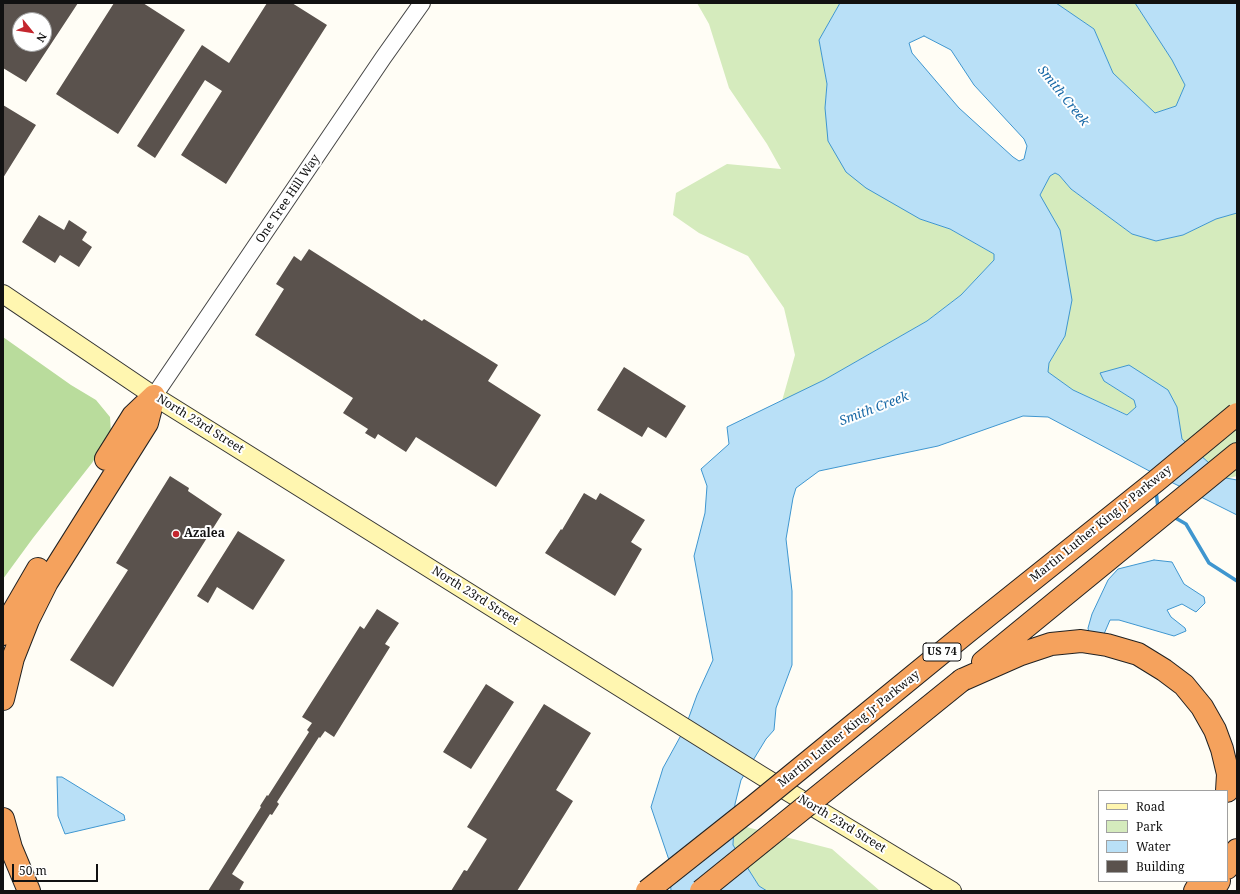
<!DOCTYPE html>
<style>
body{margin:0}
#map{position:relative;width:1240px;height:894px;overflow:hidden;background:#fffdf5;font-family:"Noto Serif",serif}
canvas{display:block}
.frame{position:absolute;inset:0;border:4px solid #111;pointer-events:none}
.legend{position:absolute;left:1098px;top:790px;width:130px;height:92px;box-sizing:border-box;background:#fff;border:1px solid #a0a0a0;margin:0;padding:5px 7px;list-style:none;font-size:12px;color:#111}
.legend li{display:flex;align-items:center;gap:8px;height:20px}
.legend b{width:20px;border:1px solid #a0a0a0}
.north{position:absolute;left:12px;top:12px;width:40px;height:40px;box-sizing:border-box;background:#fff;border:1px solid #a0a0a0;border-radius:50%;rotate:120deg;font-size:11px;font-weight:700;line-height:16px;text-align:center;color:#111}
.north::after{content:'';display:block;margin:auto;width:14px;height:18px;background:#c4262e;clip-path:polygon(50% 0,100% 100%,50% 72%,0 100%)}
.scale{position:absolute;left:12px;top:864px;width:86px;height:18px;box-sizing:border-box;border:2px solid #111;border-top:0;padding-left:5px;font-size:12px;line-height:14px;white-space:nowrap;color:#111;-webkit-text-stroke:3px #fff;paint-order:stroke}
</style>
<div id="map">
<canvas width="1240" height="894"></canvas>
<div class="frame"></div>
<ul class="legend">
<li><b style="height:5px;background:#fff6b0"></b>Road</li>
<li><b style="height:11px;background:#d5ebbd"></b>Park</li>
<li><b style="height:11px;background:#b9e0f7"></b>Water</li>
<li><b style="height:11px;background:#5a524d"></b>Building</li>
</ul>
<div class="north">N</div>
<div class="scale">50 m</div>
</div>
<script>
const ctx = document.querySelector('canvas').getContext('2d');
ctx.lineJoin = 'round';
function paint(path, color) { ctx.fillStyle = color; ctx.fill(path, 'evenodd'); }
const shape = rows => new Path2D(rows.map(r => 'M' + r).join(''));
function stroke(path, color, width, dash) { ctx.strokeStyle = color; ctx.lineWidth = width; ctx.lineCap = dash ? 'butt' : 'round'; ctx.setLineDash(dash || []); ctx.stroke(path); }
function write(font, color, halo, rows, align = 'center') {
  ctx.font = font + ' "Noto Serif",serif'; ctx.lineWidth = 4; ctx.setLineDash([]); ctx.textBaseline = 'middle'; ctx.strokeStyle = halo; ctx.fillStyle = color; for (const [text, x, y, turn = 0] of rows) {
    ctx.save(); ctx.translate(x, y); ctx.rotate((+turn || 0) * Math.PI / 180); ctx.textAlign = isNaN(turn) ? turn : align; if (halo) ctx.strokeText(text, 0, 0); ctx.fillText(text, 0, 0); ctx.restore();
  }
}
paint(shape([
 [697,3,840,3,819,40,827,84,825,108,920,219,950,229,994,254,994,260,961,295,927,321,824,380,782,401,795,355,784,308,748,256,699,233,673,215,676,193,727,164,781,169,767,144,729,88,709,24],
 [1056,3,1135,3,1172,60,1185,85,1176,106,1155,113,1113,73,1094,29],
 [1055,173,1059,175,1071,189,1132,234,1156,241,1183,235,1216,219,1237,213,1237,476,1229,478,1226,478,1182,439,1177,407,1104,381,1134,400,1136,407,1128,415,1073,390,1047,372,1049,363,1065,336,1040,195,1050,176],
 [735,824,832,849,880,891,767,891,759,886,733,845]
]), '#d5ebbd');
paint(shape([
 [3,337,71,385,96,400,110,417,111,433,92,463,33,538,3,579]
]), '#b9dc9c');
const water = shape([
 [840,3,1056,3,1094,29,1113,73,1155,113,1176,106,1185,85,1172,60,1135,3,1237,3,1237,213,1216,219,1183,235,1156,241,1132,234,1071,189,1059,175,1055,173,1050,176,1040,195,1060,230,1072,300,1065,336,1049,363,1048,372,1073,390,1127,415,1136,407,1134,400,1104,381,1100,373,1129,365,1168,390,1177,407,1182,439,1226,478,1237,480,1237,515,1155,474,1048,417,1023,416,938,446,819,471,796,488,793,498,786,539,792,591,792,665,776,708,774,730,766,739,741,780,735,804,733,845,759,886,767,891,671,891,669,860,651,807,663,768,685,728,697,695,713,660,694,556,705,513,707,486,701,469,729,444,727,427,824,380,927,321,961,295,994,260,994,254,950,229,920,219,866,188,846,172,828,141,825,108,827,84,819,40,840,3],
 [924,36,951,50,974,85,1024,139,1027,146,1024,159,1019,161,1013,157,959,108,912,53,909,43,924,36],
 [1154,560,1172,562,1184,584,1204,597,1205,603,1196,612,1182,604,1167,610,1171,617,1185,628,1186,631,1174,636,1119,620,1110,620,1104,634,1089,634,1088,628,1092,614,1108,580,1118,569,1154,560],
 [57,777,62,777,124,815,125,820,65,834,58,816,57,777]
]);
paint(water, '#b9e0f7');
stroke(water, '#3f96cf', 1);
stroke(shape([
 [1156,491,1158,508],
 [1172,516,1186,524,1209,563,1237,581]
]), '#3f96cf', 3.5);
paint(shape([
 [3,3,78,3,26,82,3,68],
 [20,20,44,20,44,44,20,44],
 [114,3,143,3,185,30,118,134,56,94],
 [267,3,292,3,327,25,226,184,181,155,222,91,205,80,155,158,137,146,202,45,229,63],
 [3,105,36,125,3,178],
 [39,215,64,230,69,220,87,232,82,240,92,247,79,267,60,255,55,263,22,242],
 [309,249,422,321,424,319,498,365,488,381,541,415,496,487,416,437,406,452,378,434,375,439,365,433,368,429,343,413,353,398,255,335,284,289,276,284,294,256,301,261],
 [624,367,686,406,666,438,648,427,642,437,597,410],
 [170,476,189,488,188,491,222,514,113,687,70,660,128,570,116,563],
 [584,493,596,500,600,493,645,520,631,542,642,549,615,596,545,553,561,529,562,530],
 [238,531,285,560,253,610,217,587,208,603,197,596],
 [377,609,399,623,385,644,390,647,334,737,325,731,320,738,319,737,277,802,279,804,272,815,270,814,232,874,244,882,239,891,208,891,261,807,260,806,267,795,268,796,309,732,307,730,312,723,302,717,360,626,364,629],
 [486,684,514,702,471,769,443,752],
 [544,704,591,733,556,790,573,801,517,891,451,891,464,870,467,871,487,839,467,827]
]), '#5a524d');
const tertiary = shape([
 [154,396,383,58,422,3]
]);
const secondary = shape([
 [3,294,154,396,762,776,952,891]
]);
const motorway = shape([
 [106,459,133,416,154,396],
 [3,634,13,612,38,569],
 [983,662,1237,454],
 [962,680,1021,654,1051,644,1081,641,1107,645,1138,654,1164,670,1184,685,1202,707,1215,730,1222,749,1228,774,1227,791],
 [3,699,13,658,28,620,47,582,147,423,154,396],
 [3,819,11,848,29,891],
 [1227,868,1237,850],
 [1195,891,1201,881],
 [1213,891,1219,881]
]);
stroke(tertiary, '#444', 18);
stroke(secondary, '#333', 20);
stroke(motorway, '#222', 24);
stroke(tertiary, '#fff', 16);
stroke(secondary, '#fff6b0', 18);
stroke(motorway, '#f5a25d', 22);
const motorwayBridge = shape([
 [647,891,753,807,966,633,1156,481,1237,414],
 [701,891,962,680]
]);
stroke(motorwayBridge, '#222', 24, []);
stroke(motorwayBridge, '#f5a25d', 22);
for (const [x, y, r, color] of [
 [176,534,4,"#c4262e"]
]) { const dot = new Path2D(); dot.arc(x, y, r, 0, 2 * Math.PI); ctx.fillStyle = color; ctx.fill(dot); stroke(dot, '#fff', 1.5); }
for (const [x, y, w] of [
 [942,652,38]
]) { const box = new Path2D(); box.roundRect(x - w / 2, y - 9, w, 18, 3); ctx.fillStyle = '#fff'; ctx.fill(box); stroke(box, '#111', 1); }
write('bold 11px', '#111', null, [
 ["US 74",942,652]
]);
write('12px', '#111', '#fff', [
 ["One Tree Hill Way",288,199,-56],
 ["North 23rd Street",200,424,32],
 ["Martin Luther King Jr Parkway",1101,524,-39],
 ["North 23rd Street",475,596,32],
 ["Martin Luther King Jr Parkway",849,729,-39],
 ["North 23rd Street",842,824,31]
]);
write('bold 12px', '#111', '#fff', [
 ["Azalea",184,534]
], 'left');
write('italic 13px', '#1768a6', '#fff', [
 ["Smith Creek",1063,96,51],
 ["Smith Creek",874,409,-21]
]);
</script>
